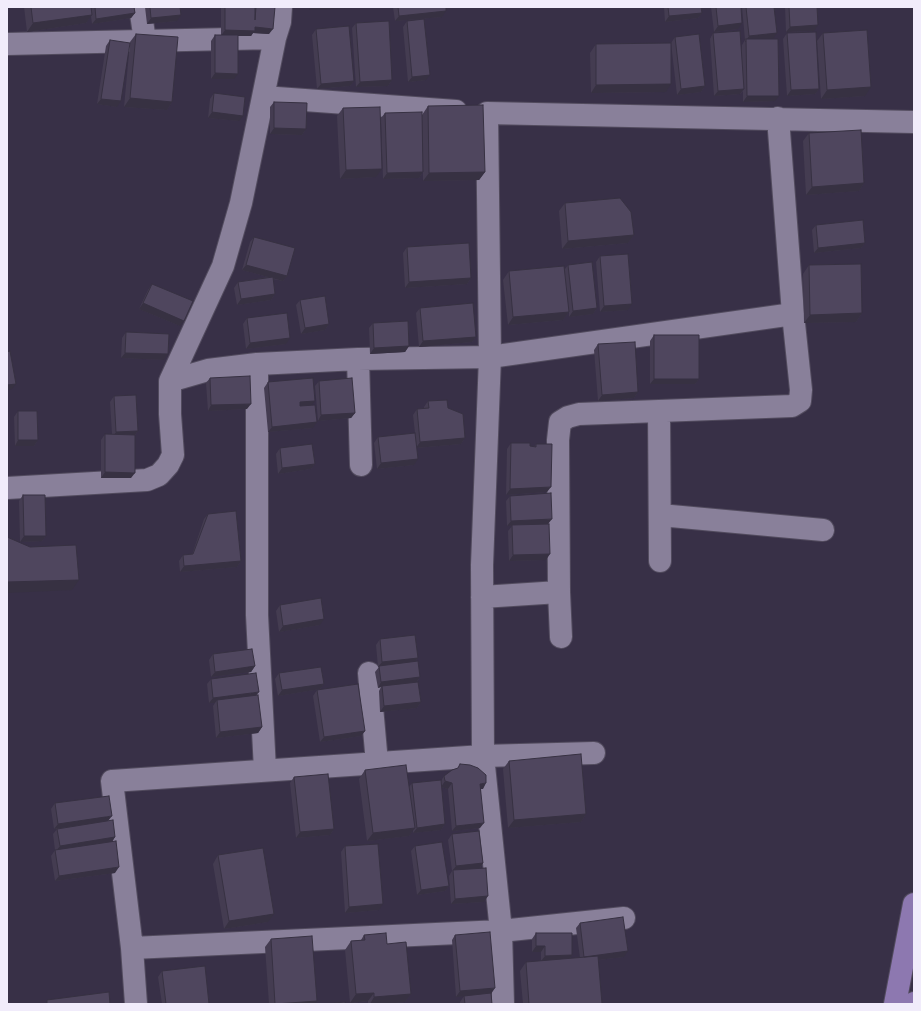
<!DOCTYPE html>
<style>
body{margin:0}
#map{position:relative;width:921px;height:1011px;overflow:hidden;background:#383047;font-family:Arial,sans-serif}
canvas{display:block}
.frame{position:absolute;inset:0;border:8px solid #f1ecfb;pointer-events:none}
</style>
<div id="map">
<canvas width="921" height="1011"></canvas>
<div class="frame"></div>
</div>
<script>
const ctx = document.querySelector('canvas').getContext('2d');
ctx.lineJoin = 'round';
const shape = rows => new Path2D(rows.map(r => 'M' + r).join(''));
function stroke(path, color, width, dash) { ctx.strokeStyle = color; ctx.lineWidth = width; ctx.lineCap = dash ? 'butt' : 'round'; ctx.setLineDash(dash || []); ctx.stroke(path); }
function paint(path, color) { ctx.fillStyle = color; ctx.fill(path, 'evenodd'); }
const minor = shape([
 [140,7,145,41],
 [281,7,280,22,275,38,263,97,456,111],
 [7,44,275,38],
 [358,359,361,465],
 [170,381,208,370,257,364],
 [659,411,660,561],
 [7,488,147,480,159,475,168,465,173,455,170,414,170,381,223,266,241,203,263,97],
 [660,515,823,530],
 [559,592,561,637],
 [482,597,559,592,558,440,560,422,568,417,579,414,792,406,800,401,801,390,793,314],
 [369,673,377,763],
 [265,770,257,615,257,364,358,359,490,357,793,314,778,118],
 [132,948,112,781,483,756,594,753],
 [136,1004,132,948,501,931,624,918],
 [503,1004,501,931,483,756,482,565,490,357,487,113,914,122]
]);
const major = shape([
 [895,1004,914,904],
 [912,1004,914,1003]
]);
stroke(minor, '#524b5e', 24);
stroke(major, '#524b5e', 24);
stroke(minor, '#89809a', 22);
stroke(major, '#8d78b0', 22);
paint(shape([
 [24,7,134,7,135,13,131,18,92,24,91,16,86,23,27,32],
 [145,7,180,7,177,21,147,24],
 [221,7,275,7,269,34,253,33,251,36,238,36,234,79,211,79,211,41,215,35,221,35],
 [393,7,446,7,442,17,395,21],
 [664,7,701,7,702,13,698,18,665,22],
 [711,7,741,7,738,29,714,32],
 [742,7,774,7,773,39,775,101,743,102,743,91,740,94,714,96,710,39,713,33,742,64,742,45,745,40],
 [785,7,817,7,814,31,786,32],
 [407,21,426,80,408,82,403,27],
 [356,23,392,80,388,86,356,87,352,28],
 [316,29,354,81,350,86,317,89,312,35],
 [787,33,819,89,815,94,787,96,783,39],
 [823,33,865,96,821,99,817,41],
 [136,34,172,102,167,110,124,107,130,42],
 [675,37,705,86,701,92,677,95,671,43],
 [110,40,117,107,97,104,106,46],
 [596,44,666,92,591,93,590,53],
 [214,93,239,121,208,118,210,99],
 [274,102,306,129,302,135,270,134,270,107],
 [428,106,485,172,479,180,423,181,422,115],
 [343,108,376,177,340,179,337,116],
 [385,113,423,172,419,178,383,179,381,118],
 [809,133,864,183,859,191,806,195,803,141],
 [565,203,634,235,628,243,562,249,559,211],
 [816,225,865,243,861,248,814,253,812,230],
 [254,237,287,276,283,281,273,279,275,294,271,300,237,305,234,288,238,282,268,277,242,270,250,242],
 [407,247,471,278,467,284,405,288,403,253],
 [600,256,628,310,600,312,596,262],
 [568,265,597,308,593,314,569,317,569,312,563,320,508,325,503,280,509,271,565,269],
 [809,265,862,313,856,322,804,323,803,274],
 [152,284,180,326,139,309,148,290],
 [300,300,329,324,325,330,301,334,296,305],
 [420,308,476,337,472,342,419,347,416,313],
 [247,318,286,344,246,349,243,324],
 [373,323,409,346,405,352,370,354,369,328],
 [126,332,164,360,121,358,122,338],
 [654,335,699,379,695,384,650,384,650,341],
 [598,344,638,392,634,398,598,401,594,350],
 [210,378,247,409,208,411,206,383],
 [319,381,355,413,351,418,318,421,315,386],
 [268,382,312,405,313,428,268,432,264,388],
 [114,396,138,431,135,435,131,478,101,478,101,440,105,434,112,434,110,402],
 [428,401,448,408,465,438,461,444,417,448,414,465,377,469,374,443,378,437,415,433,413,415,417,409,424,408,424,407],
 [18,411,38,440,34,446,15,446,14,417],
 [511,443,534,447,536,444,547,492,506,495,507,449],
 [280,448,315,464,311,469,278,474,276,454],
 [23,495,46,536,42,541,20,542,19,501],
 [510,496,549,524,546,560,509,561,508,531,512,526,507,526,506,501],
 [208,514,241,561,237,567,180,572,179,561,183,555,192,555,204,519],
 [280,605,320,625,279,632,276,611],
 [380,639,418,658,415,662,420,677,417,682,421,702,417,708,380,712,379,691,381,687,378,688,375,672,379,667,378,667,376,645],
 [213,654,255,666,251,672,211,677,209,660],
 [279,673,324,684,320,689,278,696,275,679],
 [211,679,256,696,262,727,258,733,216,738,213,706,215,703,209,703,207,684],
 [317,690,365,731,361,736,320,742,313,696],
 [509,761,586,814,581,822,508,828,503,769],
 [365,770,409,787,412,783,441,781,444,776,483,789,481,789,480,828,452,831,448,789,441,787,445,824,441,830,413,833,413,830,409,836,367,841,359,779],
 [294,777,334,829,330,835,296,838,290,783],
 [55,803,108,821,115,837,112,842,115,873,55,881,51,856,55,850,53,834,57,829,54,829,51,809],
 [452,834,483,863,480,868,484,902,451,904,449,876,452,871,448,840],
 [345,846,379,910,345,913,341,852],
 [415,846,449,886,445,891,417,895,411,851],
 [218,855,268,922,224,929,213,864],
 [580,923,624,957,598,960,602,1004,523,1004,520,971,526,962,541,961,541,952,532,952,532,939,536,933,572,955,570,958,580,958,576,928],
 [364,935,387,944,411,994,405,1002,384,1004,368,1004,368,1001,350,1003,345,950,351,941,361,940],
 [455,935,491,994,492,1004,460,1004,460,1002,464,996,456,997,452,940],
 [271,939,315,1004,269,1004,265,947],
 [162,971,209,1004,162,1004,158,977]
]), '#443c51');
paint(shape([
 [311,7,374,7,309,10],
 [446,11,442,17,395,21,399,16],
 [135,13,131,18,92,24,96,19],
 [702,13,698,18,665,22,669,16],
 [92,15,86,23,27,32,33,23],
 [181,15,177,21,147,24,151,18],
 [742,23,738,29,714,32,718,26],
 [818,25,814,31,786,32,790,27],
 [255,27,273,29,269,34,253,33,251,36,221,36,225,30],
 [777,33,773,39,745,42,749,36],
 [215,73,238,74,234,79,211,79],
 [430,75,426,80,408,82,412,77],
 [392,80,388,86,356,87,360,82],
 [354,81,350,86,317,89,321,84],
 [671,84,666,92,591,93,596,85],
 [705,86,701,92,677,95,681,89],
 [871,87,865,96,821,99,827,90],
 [744,89,740,94,714,96,718,91],
 [819,89,815,94,787,96,791,90],
 [747,96,779,96,775,101,743,102],
 [130,98,172,102,167,110,124,107],
 [101,99,121,101,117,107,97,104],
 [212,112,243,116,239,121,208,118],
 [274,128,306,129,302,135,270,134],
 [382,169,376,177,340,179,346,170],
 [423,172,419,178,383,179,387,173],
 [485,172,479,180,423,181,429,173],
 [864,183,859,191,806,195,812,187],
 [634,235,628,243,562,249,568,241],
 [865,243,861,248,814,253,818,248],
 [246,265,287,276,283,281,242,270],
 [471,278,467,284,405,288,409,282],
 [275,294,271,300,237,305,241,299],
 [143,303,184,321,180,326,139,309],
 [632,304,628,310,600,312,604,306],
 [597,308,593,314,569,317,573,311],
 [569,312,563,320,508,325,513,317],
 [862,313,856,322,804,323,810,315],
 [329,324,325,330,301,334,305,328],
 [476,337,472,342,419,347,423,341],
 [290,338,286,344,246,349,250,343],
 [409,346,405,352,370,354,374,348],
 [125,353,168,354,164,360,121,358],
 [654,379,699,379,695,384,650,384],
 [16,384,12,389,7,390,7,385],
 [638,392,634,398,598,401,602,395],
 [315,401,311,406,296,408,300,402],
 [251,404,247,409,208,411,211,405],
 [355,413,351,418,318,421,321,415],
 [317,422,313,428,268,432,272,427],
 [138,431,134,436,112,438,116,432],
 [465,438,461,444,416,448,420,442],
 [18,440,38,440,34,446,15,446],
 [418,459,414,465,377,469,381,463],
 [315,464,311,469,278,474,282,468],
 [105,472,135,473,131,478,101,478],
 [551,487,547,492,506,495,510,489],
 [552,519,548,524,507,526,511,521],
 [24,536,46,536,42,541,20,542],
 [550,554,546,560,509,561,513,555],
 [241,561,237,567,180,572,184,566],
 [79,580,72,590,7,593,7,582],
 [324,619,320,625,279,632,283,626],
 [418,658,414,663,379,666,378,667,382,662],
 [255,666,251,672,211,677,215,672],
 [420,677,416,683,382,686,381,687,378,688,381,682],
 [324,684,320,689,278,696,282,690],
 [259,692,255,697,217,700,215,703,209,703,213,698],
 [421,702,417,708,380,712,384,706],
 [262,727,258,733,216,738,220,732],
 [365,731,361,736,320,742,324,737],
 [445,781,452,783,448,789,441,787],
 [486,783,483,789,476,789,480,784],
 [586,814,581,822,508,828,514,820],
 [112,816,108,821,54,829,58,824],
 [484,823,480,828,452,831,456,826],
 [445,824,441,830,413,833,417,828],
 [415,828,409,836,367,841,373,833],
 [334,829,330,835,296,838,300,832],
 [115,837,111,843,56,851,60,846],
 [483,863,479,869,453,870,456,866],
 [119,867,115,873,55,881,59,876],
 [449,886,445,891,417,895,421,890],
 [488,896,484,902,451,904,455,899],
 [383,904,379,910,345,913,349,907],
 [274,914,268,922,224,929,229,921],
 [536,946,545,946,541,952,532,952],
 [628,951,624,957,580,962,584,957],
 [572,955,568,961,541,961,545,956],
 [495,988,491,994,456,997,460,991],
 [374,993,368,1001,350,1003,356,994],
 [411,994,405,1002,384,1004,370,1004,374,997],
 [317,1001,315,1004,275,1004]
]), '#373142');
const building = shape([
 [31,7,91,7,92,15,33,23,31,7],
 [95,7,134,7,135,13,96,19,95,7],
 [150,7,180,7,181,15,151,18,150,7],
 [225,7,255,7,255,20,256,7,275,7,273,29,255,27,255,31,225,30,225,7],
 [398,7,446,7,446,11,399,16,398,7],
 [668,7,701,7,702,13,669,16,668,7],
 [716,7,741,7,742,23,718,26,716,7],
 [746,7,774,7,777,33,749,36,746,7],
 [789,7,817,7,818,25,790,27,789,7],
 [424,19,430,75,412,77,407,21,424,19],
 [389,21,392,80,360,82,356,23,389,21],
 [349,26,354,81,321,84,316,29,349,26],
 [867,30,871,87,827,90,823,33,867,30],
 [740,31,744,89,718,91,713,33,740,31],
 [816,32,819,89,791,90,787,33,816,32],
 [136,34,178,37,172,102,130,98,136,34],
 [699,34,705,86,681,89,675,37,699,34],
 [215,35,238,35,238,74,215,73,215,35],
 [746,39,778,39,779,96,747,96,746,39],
 [110,40,130,43,121,101,101,99,110,40],
 [671,43,671,84,596,85,596,44,671,43],
 [214,93,245,97,243,116,212,112,214,93],
 [274,102,307,103,306,129,274,128,274,102],
 [483,105,485,172,429,173,428,106,483,105],
 [380,107,382,169,346,170,343,108,380,107],
 [422,112,423,172,387,173,385,113,422,112],
 [861,130,864,183,812,187,809,133,861,130],
 [620,198,631,212,634,235,568,241,565,203,620,198],
 [863,220,865,243,818,248,816,225,863,220],
 [254,237,295,248,287,276,246,265,254,237],
 [469,243,471,278,409,282,407,247,469,243],
 [628,254,632,304,604,306,600,256,628,254],
 [592,262,597,308,573,311,568,265,592,262],
 [861,264,862,313,810,315,809,265,861,264],
 [564,266,569,312,513,317,509,271,564,266],
 [273,277,275,294,241,299,238,282,273,277],
 [152,284,193,301,184,321,143,303,152,284],
 [325,296,329,324,305,328,300,300,325,296],
 [473,303,476,337,423,341,420,308,473,303],
 [287,313,290,338,250,343,247,318,287,313],
 [408,321,409,346,374,348,373,323,408,321],
 [126,332,169,334,168,354,125,353,126,332],
 [654,335,699,335,699,379,654,379,654,335],
 [635,342,638,392,602,395,598,344,635,342],
 [10,351,16,384,7,385,7,352,10,351],
 [250,376,251,404,211,405,210,378,250,376],
 [313,378,315,401,300,402,300,406,315,405,317,422,272,427,268,382,313,378],
 [352,378,355,413,321,415,319,381,352,378],
 [136,395,138,431,116,432,114,396,136,395],
 [447,400,448,408,463,414,465,438,420,442,417,409,429,408,428,401,447,400],
 [18,411,37,411,38,440,18,440,18,411],
 [415,433,418,459,381,463,378,437,415,433],
 [105,434,135,435,135,473,105,472,105,434],
 [511,443,530,443,530,446,536,447,536,444,552,444,551,487,510,489,511,443],
 [312,444,315,464,282,468,280,448,312,444],
 [551,493,552,519,511,521,510,496,551,493],
 [23,495,45,495,46,536,24,536,23,495],
 [236,511,241,561,184,566,183,555,193,554,208,514,236,511],
 [549,524,550,554,513,555,512,525,549,524],
 [7,537,30,547,76,545,79,580,7,582,7,537],
 [321,598,324,619,283,626,280,605,321,598],
 [415,635,418,658,382,662,380,639,415,635],
 [252,649,255,666,215,672,213,654,252,649],
 [418,661,420,677,381,682,379,666,418,661],
 [321,667,324,684,282,690,279,673,321,667],
 [256,673,259,692,213,698,211,679,256,673],
 [418,682,421,702,384,706,382,686,418,682],
 [358,684,365,731,324,737,317,690,358,684],
 [258,695,262,727,220,732,217,700,258,695],
 [581,754,586,814,514,820,509,761,581,754],
 [460,764,470,765,478,768,486,775,486,783,480,784,484,823,456,826,452,783,445,781,444,776,452,770,458,768,460,764],
 [406,765,415,828,373,833,365,770,406,765],
 [328,774,334,829,300,832,294,777,328,774],
 [441,780,445,824,417,828,412,783,441,780],
 [109,796,112,816,58,824,55,803,109,796],
 [113,820,115,837,60,846,57,829,113,820],
 [479,831,483,863,456,866,452,834,479,831],
 [116,841,119,867,59,876,55,850,116,841],
 [442,842,449,886,421,890,415,846,442,842],
 [378,844,383,904,349,907,345,846,378,844],
 [263,848,274,914,229,921,218,855,263,848],
 [486,868,488,896,455,899,453,870,486,868],
 [623,917,628,951,584,957,580,923,623,917],
 [490,932,495,988,460,991,455,935,490,932],
 [386,933,387,944,406,942,411,994,374,997,374,993,356,994,351,941,365,940,364,935,386,933],
 [536,933,572,933,572,955,545,956,545,946,536,946,536,933],
 [312,936,317,1001,275,1004,271,939,312,936],
 [598,956,602,1004,529,1004,526,962,598,956],
 [205,966,209,1004,166,1004,162,971,205,966],
 [109,992,110,1004,47,1004,47,1000,109,992],
 [491,993,492,1004,465,1004,464,996,491,993],
 [345,1002,345,1004,325,1004,345,1002]
]);
paint(building, '#4f465e');
stroke(building, '#373142', 1);
</script>
